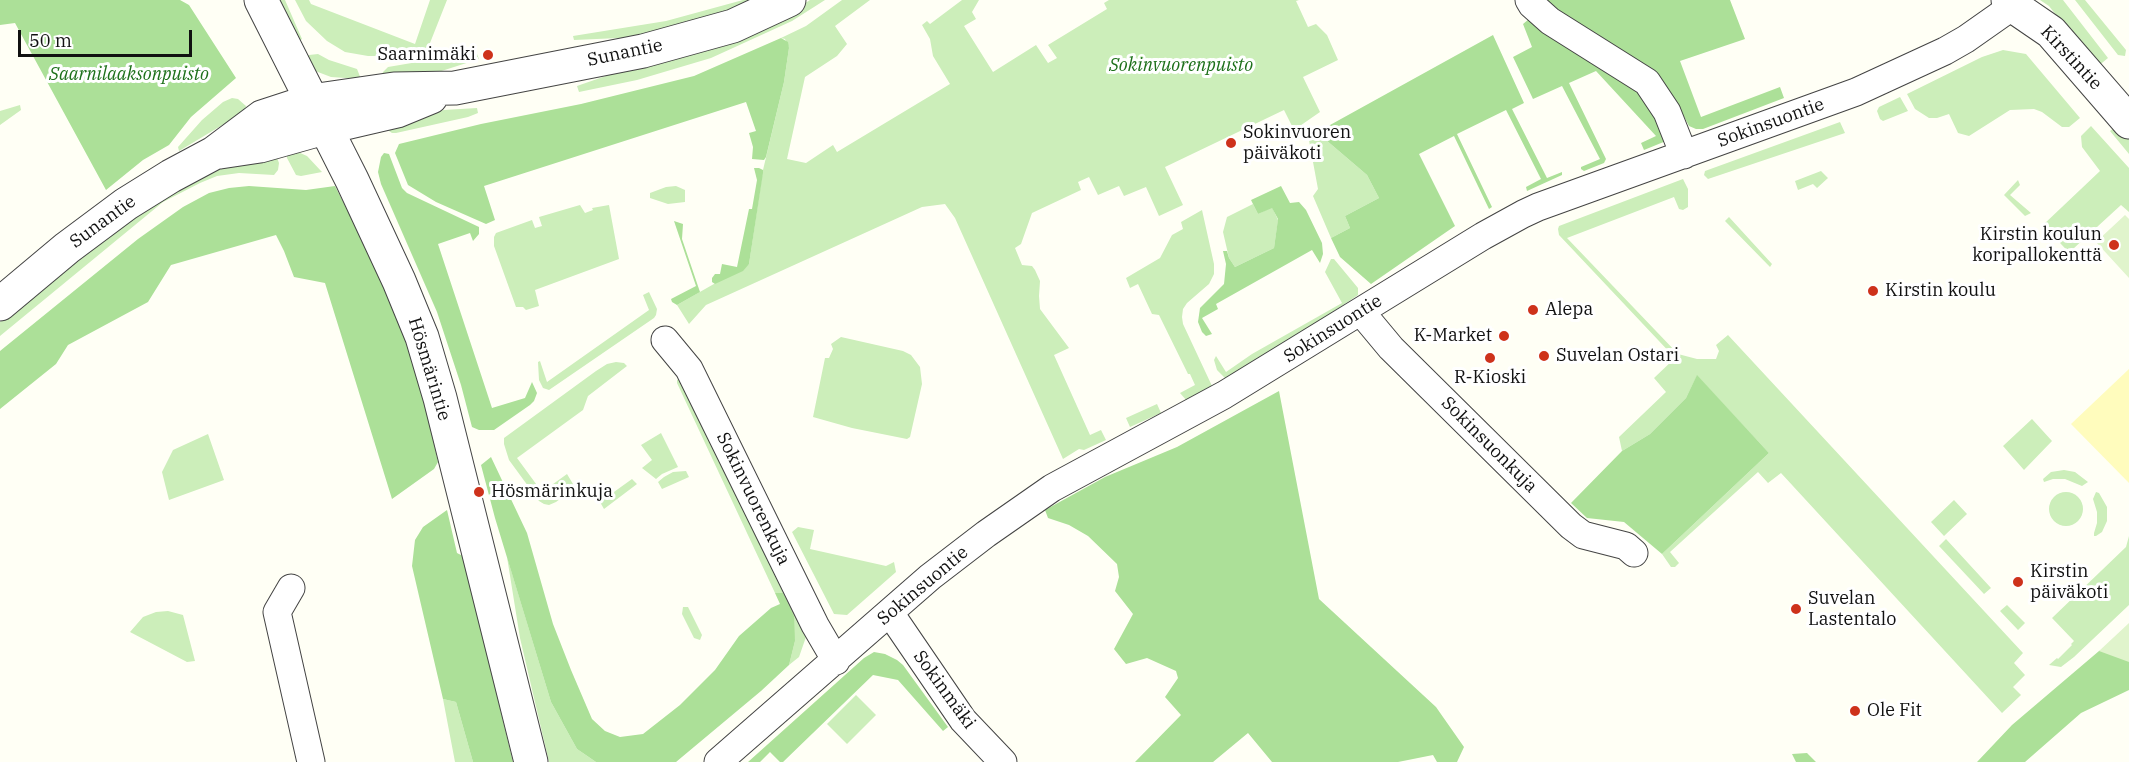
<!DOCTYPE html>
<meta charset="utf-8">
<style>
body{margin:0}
#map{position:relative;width:2129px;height:762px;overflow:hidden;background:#fffff5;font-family:"IBM Plex Serif",serif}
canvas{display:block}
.scale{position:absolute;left:18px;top:30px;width:174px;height:27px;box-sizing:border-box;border:3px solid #111;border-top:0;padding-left:8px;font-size:18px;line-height:21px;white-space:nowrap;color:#111;-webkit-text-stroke:4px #fff;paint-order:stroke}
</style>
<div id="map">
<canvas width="2129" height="762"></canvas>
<div class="scale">50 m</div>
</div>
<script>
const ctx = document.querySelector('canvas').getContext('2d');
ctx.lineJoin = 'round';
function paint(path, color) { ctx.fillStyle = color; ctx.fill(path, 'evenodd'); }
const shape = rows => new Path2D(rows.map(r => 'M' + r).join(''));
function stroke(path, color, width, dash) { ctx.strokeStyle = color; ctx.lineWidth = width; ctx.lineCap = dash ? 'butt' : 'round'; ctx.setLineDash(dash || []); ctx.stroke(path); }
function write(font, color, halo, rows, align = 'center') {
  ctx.font = font + ' "IBM Plex Serif",serif'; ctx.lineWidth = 6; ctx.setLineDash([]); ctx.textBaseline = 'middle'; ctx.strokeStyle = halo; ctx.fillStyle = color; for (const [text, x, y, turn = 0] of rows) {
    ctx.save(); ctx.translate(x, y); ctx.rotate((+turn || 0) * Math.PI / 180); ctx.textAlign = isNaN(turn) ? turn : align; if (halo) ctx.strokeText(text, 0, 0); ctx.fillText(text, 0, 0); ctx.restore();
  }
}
paint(shape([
 [274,0,285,0,302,39,299,41],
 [295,0,309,0,311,4,415,44,430,0,447,0,430,43,425,49,412,54,389,56,368,56,345,52,327,41,306,21],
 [743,0,766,0,642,37,574,40,573,36,666,21],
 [810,0,825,0,792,21,711,58,637,80,579,92,577,86,793,11],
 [842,0,870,0,835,26,847,44,837,56,805,77,787,159,806,163,833,145,837,152,950,84,933,56,930,39,922,25,927,21,930,24,962,0,979,0,972,12,976,19,964,26,993,72,1036,45,1048,63,1057,58,1048,45,1107,9,1104,3,1109,0,1299,0,1296,1,1308,27,1316,24,1327,35,1338,60,1303,77,1320,112,1294,130,1284,110,1165,167,1183,205,1159,216,1146,187,1124,196,1119,186,1098,195,1089,177,1078,182,1081,190,1032,213,1021,244,1015,248,1022,265,1032,266,1035,270,1040,281,1039,296,1040,309,1069,348,1054,355,1090,435,1101,430,1106,440,1084,450,1079,449,1063,459,955,218,945,204,922,207,706,305,689,324,677,305,749,264,763,170,784,82,789,48,785,39,781,38,806,26],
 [2040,0,2063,0,2108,58,2097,67,2049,6],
 [2075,0,2085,0,2126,50,2125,56,2118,55],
 [2003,50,2026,54,2080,118,2069,127,2062,127,2042,112,2034,109,2010,110,1969,136,1958,133,1949,114,1937,118,1929,118,1915,109,1907,94,1982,57],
 [318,54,329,60,357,69,361,79,331,77,310,69,304,59,309,55],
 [465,54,477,54,479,59,429,75,381,78,383,72,388,67],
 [1900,97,1908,111,1883,121,1880,119,1877,111,1879,107],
 [232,98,238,99,246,106,244,112,179,151,178,147,202,120,223,102],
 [20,105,21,110,0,125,0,111],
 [477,108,478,113,468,117,396,133,392,133,389,131,388,126,393,120,444,110],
 [1840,122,1845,133,1708,179,1704,175,1705,171],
 [2117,125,2129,138,2129,154,2110,131],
 [2091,126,2129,168,2129,212,2121,205,2073,249,2082,259,2079,263,2043,225,2100,171,2082,147,2081,136],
 [1321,130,1326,140,1367,175,1379,198,1345,216,1350,228,1331,238,1313,196,1318,189,1308,135],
 [291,149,307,156,322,172,301,176,296,175,287,158,287,151],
 [274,150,279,163,278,170,274,175,239,173,217,176,200,183,163,202,0,336,0,322,129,216,224,167],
 [1821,171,1828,178,1817,188,1813,184,1798,190,1795,181],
 [1683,179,1688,189,1688,207,1683,210,1679,209,1674,197,1567,238,1678,354,1697,359,1716,359,1719,351,1716,345,1728,335,2023,653,2014,663,2025,675,2013,687,2021,695,2002,713,1781,473,1768,483,1758,472,1670,552,1679,563,1675,567,1671,567,1662,554,1769,453,1697,376,1686,398,1650,434,1622,451,1619,437,1666,392,1654,378,1675,358,1559,235,1558,229,1559,226],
 [2018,180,2020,185,2010,195,2031,213,2025,216,2004,195],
 [676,186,685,190,685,202,668,204,650,198,650,193,666,187],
 [1253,204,1258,214,1272,207,1278,220,1274,248,1235,267,1229,258,1223,232,1227,217],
 [580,205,585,213,593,210,592,208,609,205,619,259,535,290,539,306,526,310,523,307,516,307,494,246,494,237,496,233,532,220,535,228,542,226,539,217],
 [1202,210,1214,264,1214,274,1209,284,1187,303,1183,309,1182,317,1183,324,1212,386,1210,391,1187,401,1180,393,1195,385,1190,374,1188,374,1159,315,1152,314,1138,284,1130,288,1126,278,1160,258,1172,235,1183,229,1181,222],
 [1729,217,1772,264,1770,267,1725,221],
 [1331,259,1334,259,1358,288,1358,295,1235,378,1226,379,1217,370,1214,360,1216,356,1226,372,1252,354,1342,303,1325,272],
 [649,292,657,309,656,315,654,318,549,390,543,388,539,380,538,362,540,361,547,382,649,310,643,295],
 [841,337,903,351,911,355,920,367,922,384,910,437,907,439,852,428,813,417,825,358,829,358,833,349,831,344],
 [616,362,624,363,627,366,588,396,583,410,517,458,542,492,567,474,573,484,572,490,556,502,549,505,544,504,539,501,509,460,504,444,504,438,596,371,607,364],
 [679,379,806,630,806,637,799,657,789,665,795,641,783,593,775,593,677,383,677,380],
 [1157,404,1161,413,1130,427,1126,418],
 [2032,419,2052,441,2024,470,2003,446],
 [661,433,678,467,662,474,656,479,642,468,652,460,641,445],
 [208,434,224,480,169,500,162,472,173,450],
 [2064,470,2075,472,2088,482,2082,486,2065,479,2053,479,2044,482,2043,479,2051,472],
 [686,471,689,477,662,489,658,482,664,477,673,472],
 [632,479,637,484,604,509,600,502],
 [2096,492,2099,493,2107,507,2107,521,2102,532,2096,536,2094,536,2094,533,2097,523,2097,512,2093,499],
 '2049 509a17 17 0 1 1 34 0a17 17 0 1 1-34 0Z',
 [1954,500,1967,514,1944,536,1931,522],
 [798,527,814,530,810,549,886,566,894,562,896,572,847,615,834,614,792,532],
 [2129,536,2129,605,2074,657,2061,667,2049,665,2057,658,2058,659,2072,645,2071,644,2074,641,2052,618,2126,547],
 [1946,539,1991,588,1984,594,1939,546],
 [507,557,551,702,577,749,596,762,549,762,520,638],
 [2007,605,2025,623,2018,630,2000,611],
 [683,607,688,607,702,635,700,640,694,638,682,614],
 [168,611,183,615,195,661,187,662,130,632,143,617,156,612],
 [856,695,876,715,847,744,827,724],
 [443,699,456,702,473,762,455,762]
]), '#cceeba');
paint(shape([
 [0,0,180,0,189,5,236,78,191,117,169,145,143,160,106,190,15,23,0,25],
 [1545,0,1730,0,1745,39,1680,61,1701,117,1780,87,1784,98,1703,129,1696,129,1689,126,1673,96,1648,66,1591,35,1551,10],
 [1529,19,1645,87,1666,141,1644,150,1641,143,1656,136,1596,71,1569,83,1606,159,1604,163,1584,171,1581,169,1581,167,1600,159,1562,86,1533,99,1513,57,1532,47,1523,24],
 [1493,35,1524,103,1512,109,1547,178,1562,172,1562,175,1527,191,1526,187,1541,179,1506,110,1457,134,1492,207,1489,209,1454,136,1419,154,1455,226,1371,284,1340,257,1331,238,1350,228,1345,216,1379,198,1367,175,1326,140,1321,130],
 [781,38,788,42,789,48,784,82,766,157,764,160,752,159,753,147,749,133,756,131,746,102,484,186,495,220,486,224,436,202,408,185,395,153,399,144,481,124,581,104,694,76],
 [384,153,389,154,402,188,407,193,479,227,479,234,473,241,470,233,438,244,492,408,525,398,532,382,537,393,534,401,530,405,494,430,479,430,472,427,461,385,437,312,381,184,378,172,381,157],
 [754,168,759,168,763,170,763,173,749,264,743,271,715,284,712,282,712,278,715,274,720,274,722,264,737,267,749,209,752,209,757,180],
 [249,186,306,190,335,186,374,263,399,323,420,382,438,462,434,469,392,499,325,283,294,277,284,251,276,235,171,265,148,302,68,345,56,364,0,409,0,351,138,239,183,207,209,193,229,188],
 [1281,186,1290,203,1299,202,1306,210,1322,243,1323,254,1320,263,1312,250,1216,304,1218,309,1202,318,1212,334,1206,336,1202,332,1198,322,1200,308,1224,284,1226,264,1223,251,1227,251,1229,258,1235,267,1274,248,1278,219,1272,208,1258,214,1251,200],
 [674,221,683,224,682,239,700,292,677,305,672,302,671,299,696,286],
 [1697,375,1769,453,1662,554,1624,522,1587,518,1571,503,1622,451,1650,434,1686,398],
 [1279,391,1319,599,1436,707,1464,747,1457,762,1437,762,1433,755,1398,762,1272,762,1248,733,1213,762,1135,762,1181,715,1165,697,1178,678,1176,671,1147,658,1126,664,1114,649,1133,614,1115,591,1119,577,1117,564,1088,536,1069,525,1048,518,1045,510,1105,477,1177,447],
 [491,457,527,533,553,624,571,670,592,719,605,731,620,737,643,734,680,705,715,670,739,636,771,608,780,604,775,593,783,593,794,616,795,641,789,665,761,691,676,762,596,762,577,749,551,702,495,518,481,465],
 [447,510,457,553,463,556,513,762,473,762,456,702,443,699,412,566,415,540,423,527],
 [2129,640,2129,690,2081,713,2025,762,1977,762,2012,725,2099,651],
 [874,652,885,654,897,660,903,665,948,727,943,731,898,680,873,675,783,762,780,762,770,752,760,762,748,762,864,658],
 [1807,753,1816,762,1796,762,1792,754]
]), '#ace098');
paint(shape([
 [2129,369,2129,483,2071,424]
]), '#fffcbd');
paint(shape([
 [2125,215,2129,219,2129,278,2096,242],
 [2129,623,2129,662,2099,651]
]), '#e0f4cc');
const minor = shape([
 [1529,0,1532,5,1550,21,1647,82,1667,112,1684,155],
 [1361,312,1391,348,1571,526,1583,535,1626,546,1634,553],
 [665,340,689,369,815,625,836,661],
 [291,588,277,612,311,762],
 [890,613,963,720,1003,762],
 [718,762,930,577,986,534,1052,488,1224,395,1483,236,1523,214,1538,207,1856,92,1945,51,1966,39,2013,6]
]);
const tertiary = shape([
 [261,0,352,180,399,281,422,337,440,398,531,762],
 [2008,0,2013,6,2051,32,2129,122],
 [220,152,260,146,324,128,397,111,431,97],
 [0,304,67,248,126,204,171,176,214,153,262,117,311,101,394,89,455,88,643,51,733,26,789,0]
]);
stroke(minor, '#444', 29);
stroke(tertiary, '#444', 35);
stroke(minor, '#fff', 27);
stroke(tertiary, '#fff', 33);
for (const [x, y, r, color] of [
 [488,55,6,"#ce321b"],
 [1231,143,6,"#ce321b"],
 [2114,245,6,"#ce321b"],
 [1873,291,6,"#ce321b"],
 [1533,310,6,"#ce321b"],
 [1504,336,6,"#ce321b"],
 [1544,356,6,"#ce321b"],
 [1490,358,6,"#ce321b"],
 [479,492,6,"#ce321b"],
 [2018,582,6,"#ce321b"],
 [1796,609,6,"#ce321b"],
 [1855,711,6,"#ce321b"]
]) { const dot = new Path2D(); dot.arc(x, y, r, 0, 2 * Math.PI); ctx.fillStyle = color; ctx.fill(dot); stroke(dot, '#fff', 2); }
write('18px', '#111', '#fff', [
 ["Sunantie",625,53,-12],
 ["Kirstintie",2071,58,47],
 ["Sokinsuontie",1771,123,-20],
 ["Sunantie",103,222,-36],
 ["Sokinsuontie",1333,329,-32],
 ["Hösmärintie",429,369,73],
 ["Sokinsuonkuja",1489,445,45],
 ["Sokinvuorenkuja",753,499,64],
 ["Sokinsuontie",923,586,-40],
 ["Sokinmäki",944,690,54]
]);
write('18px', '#111', '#fff', [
 ["Saarnimäki",476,55,"right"],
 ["Sokinvuoren",1243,133],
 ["päiväkoti",1243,154],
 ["Kirstin koulun",2102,235,"right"],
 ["koripallokenttä",2102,256,"right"],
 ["Kirstin koulu",1885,291],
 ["Alepa",1545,310],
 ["K-Market",1492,336,"right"],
 ["Suvelan Ostari",1556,356],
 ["R-Kioski",1490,378,"center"],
 ["Hösmärinkuja",491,492],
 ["Kirstin",2030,572],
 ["päiväkoti",2030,593],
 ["Suvelan",1808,599],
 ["Lastentalo",1808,620],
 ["Ole Fit",1867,711]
], 'left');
write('italic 18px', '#1d701a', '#fff', [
 ["Sokinvuorenpuisto",1181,66],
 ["Saarnilaaksonpuisto",129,75]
]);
</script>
